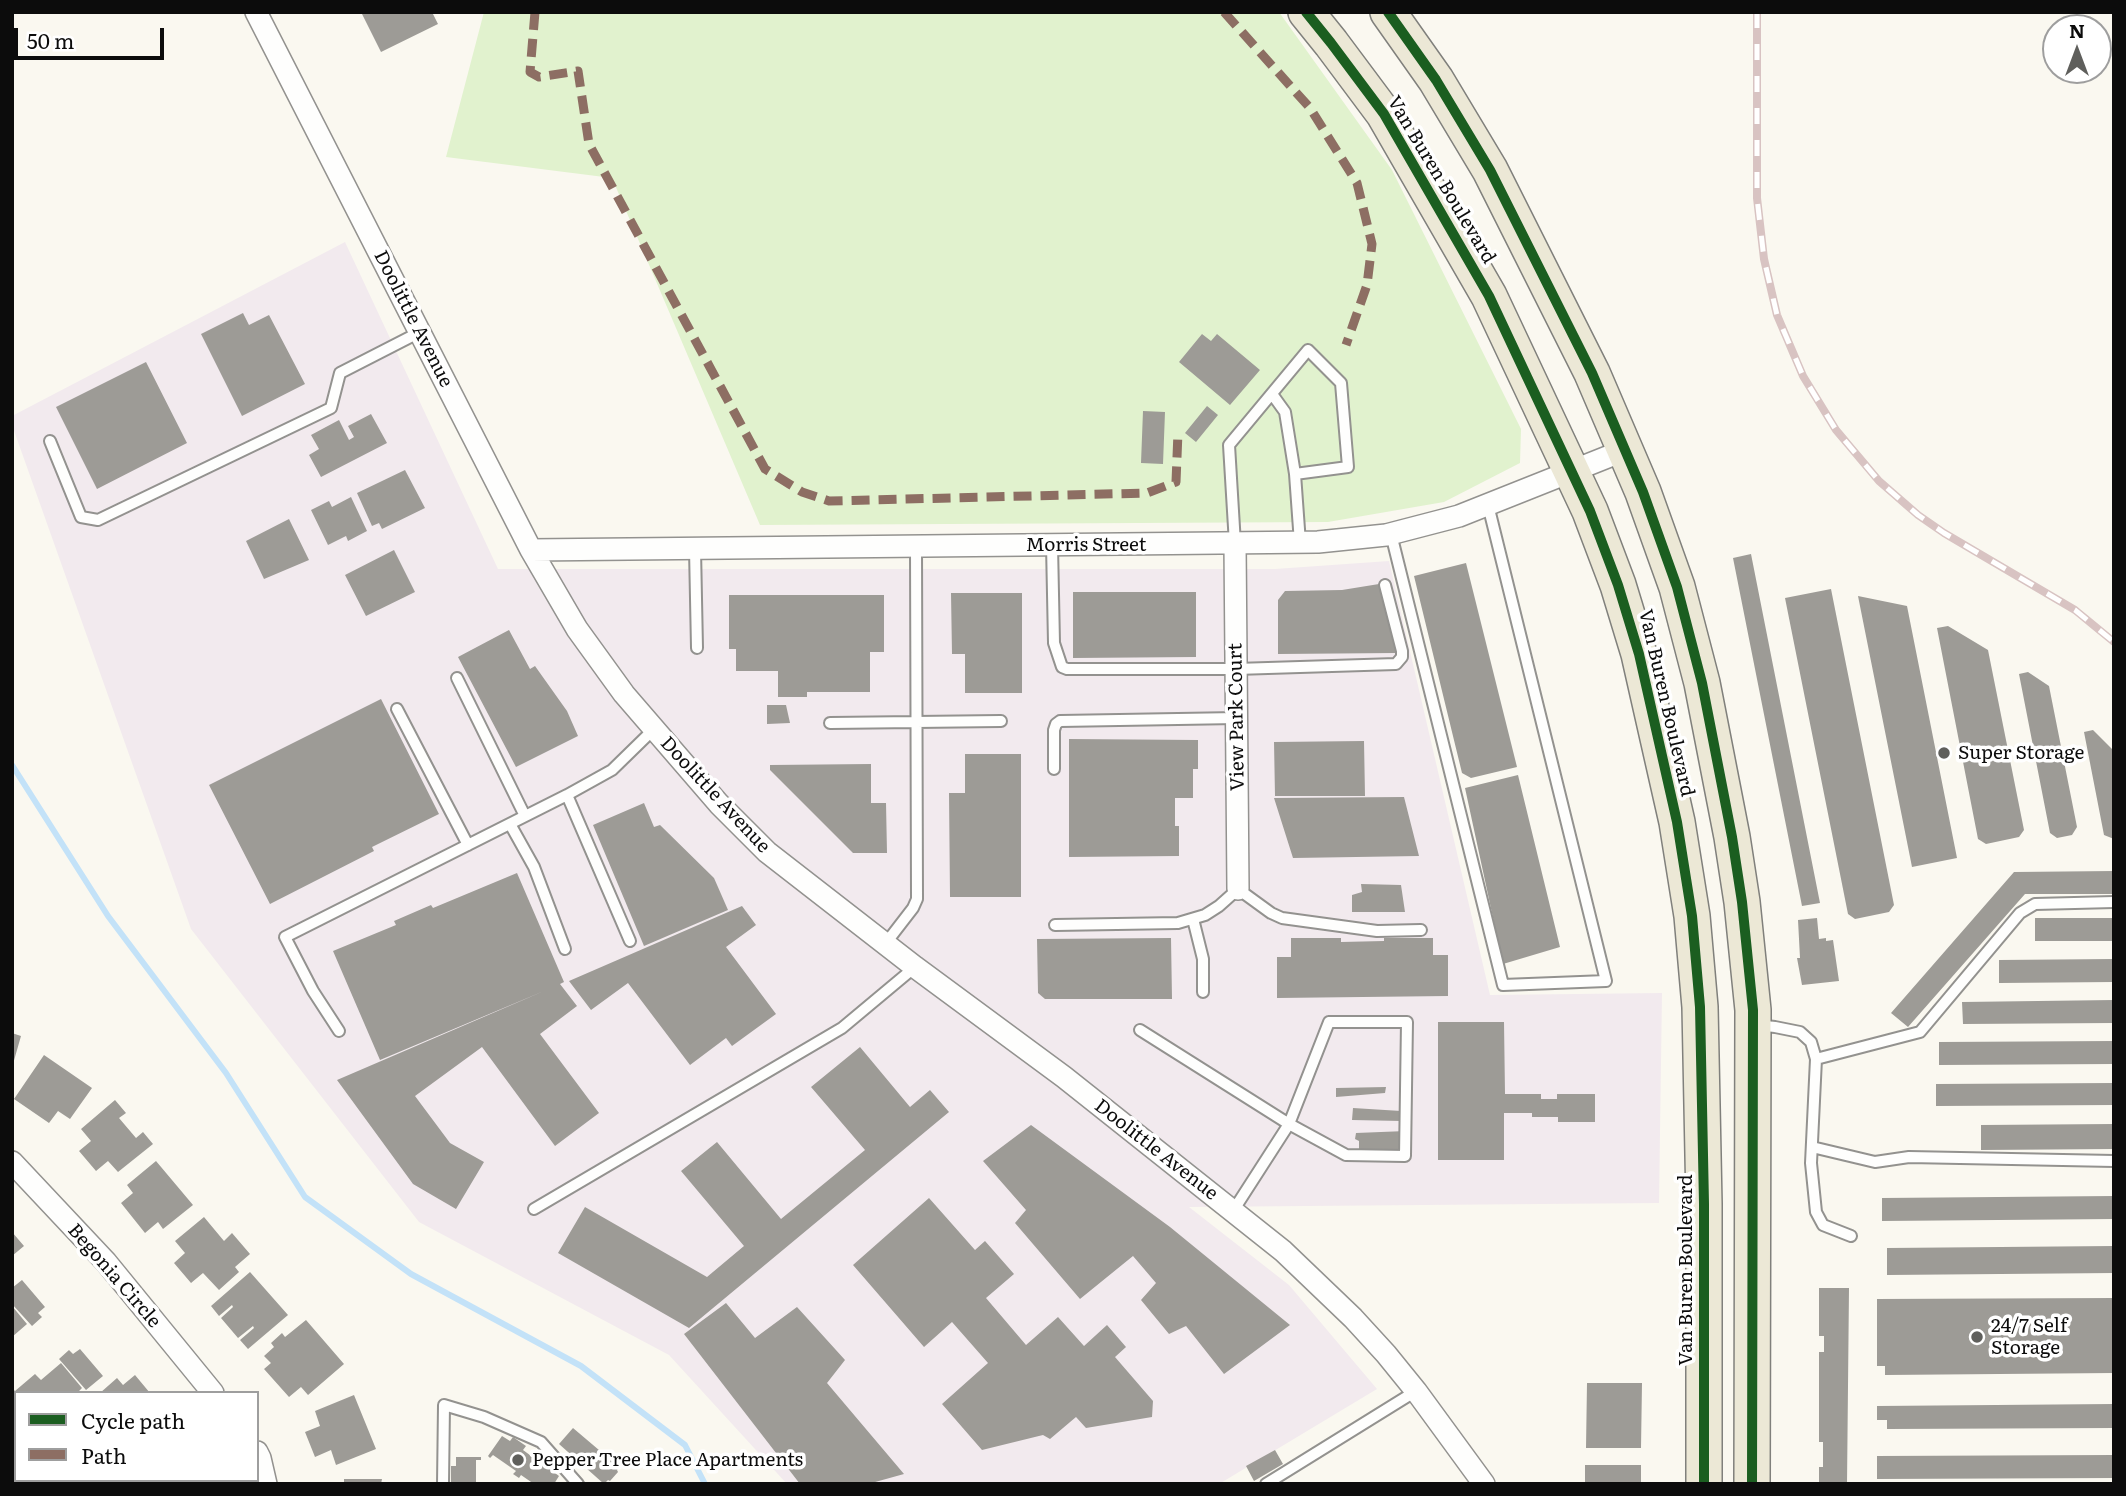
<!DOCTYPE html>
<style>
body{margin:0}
#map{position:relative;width:2126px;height:1496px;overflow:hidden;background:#faf8f0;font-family:Literata,serif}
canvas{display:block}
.frame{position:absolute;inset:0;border:14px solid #0c0c0c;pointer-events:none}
.legend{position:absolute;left:14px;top:1391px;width:245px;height:91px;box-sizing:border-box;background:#fff;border:2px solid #9e9e9e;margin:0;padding:9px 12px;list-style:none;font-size:21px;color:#0c0c0c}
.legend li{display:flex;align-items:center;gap:14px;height:35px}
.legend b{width:35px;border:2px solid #9e9e9e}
.north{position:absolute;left:2042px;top:14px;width:70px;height:70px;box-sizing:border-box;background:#fff;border:2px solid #9e9e9e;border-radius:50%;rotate:0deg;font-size:19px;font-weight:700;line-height:28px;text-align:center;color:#0c0c0c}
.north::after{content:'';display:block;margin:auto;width:24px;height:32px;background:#5f5f5c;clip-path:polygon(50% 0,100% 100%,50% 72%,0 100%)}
.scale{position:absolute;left:14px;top:28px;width:150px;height:32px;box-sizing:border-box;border:4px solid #0c0c0c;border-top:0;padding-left:9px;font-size:21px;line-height:24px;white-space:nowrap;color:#0c0c0c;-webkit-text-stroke:5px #fff;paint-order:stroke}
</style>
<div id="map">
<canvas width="2126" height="1496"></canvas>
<div class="frame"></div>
<ul class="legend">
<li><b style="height:9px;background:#1b5e20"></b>Cycle path</li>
<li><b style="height:9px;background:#8d6e63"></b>Path</li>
</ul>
<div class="north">N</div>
<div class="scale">50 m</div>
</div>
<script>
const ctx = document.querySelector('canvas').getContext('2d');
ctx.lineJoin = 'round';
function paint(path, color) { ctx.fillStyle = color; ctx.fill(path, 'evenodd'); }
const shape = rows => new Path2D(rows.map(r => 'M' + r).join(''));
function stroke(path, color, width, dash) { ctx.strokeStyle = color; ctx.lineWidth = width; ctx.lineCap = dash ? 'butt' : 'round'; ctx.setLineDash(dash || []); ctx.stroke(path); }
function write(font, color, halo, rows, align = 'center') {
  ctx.font = font + ' Literata,serif'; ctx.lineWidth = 7; ctx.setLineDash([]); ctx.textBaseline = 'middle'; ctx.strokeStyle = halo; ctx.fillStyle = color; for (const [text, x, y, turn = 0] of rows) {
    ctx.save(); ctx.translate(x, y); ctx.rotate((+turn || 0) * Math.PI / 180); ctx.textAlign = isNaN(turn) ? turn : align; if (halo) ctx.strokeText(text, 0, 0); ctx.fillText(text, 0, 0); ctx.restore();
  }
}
paint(shape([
 [345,242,498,569,1275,569,1389,561,1490,995,1662,993,1659,1203,1189,1207,1289,1285,1377,1389,1219,1484,787,1484,669,1355,419,1222,191,929,12,425,12,416]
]), '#f2eaee');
paint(shape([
 [484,12,1279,12,1392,170,1521,429,1520,463,1444,502,1328,522,760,525,612,178,446,157]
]), '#e1f2ce');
stroke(shape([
 [12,765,108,916,226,1073,305,1197,411,1274,581,1366,685,1445,705,1484]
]), '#c3e2f8', 6);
paint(shape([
 [361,12,432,12,438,24,381,52],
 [243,313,249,325,269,315,305,384,242,416,201,334],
 [1202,334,1211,341,1217,334,1260,370,1230,405,1179,362],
 [146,362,187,443,97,489,56,407],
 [1207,406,1218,415,1196,442,1185,433],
 [1143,411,1165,412,1163,464,1141,463],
 [371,414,387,443,321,477,309,455,319,449,311,435,339,420,349,440,354,437,348,426],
 [405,470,425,508,382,529,379,523,372,526,357,493],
 [351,497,367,531,348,541,346,536,328,545,311,510,329,501,332,507],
 [289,519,309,560,264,579,246,541],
 [394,550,415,592,366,616,345,575],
 [1751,554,1820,903,1802,906,1733,558],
 [1466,563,1517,767,1471,778,1462,773,1414,576],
 [1379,584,1396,653,1278,654,1278,600,1285,591,1342,590],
 [1831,589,1894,905,1889,912,1855,919,1848,914,1785,598],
 [1073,592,1196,592,1196,657,1073,658],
 [951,593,1022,593,1022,693,965,693,965,654,952,654],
 [729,595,884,595,884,652,870,652,870,692,807,692,807,697,778,697,778,671,736,671,736,649,729,649],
 [1858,596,1907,606,1957,858,1912,867],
 [1948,626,1988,650,2024,830,2019,837,1986,844,1978,839,1937,628],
 [509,630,530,669,535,666,567,711,578,736,516,767,458,657],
 [2028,672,2049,686,2077,827,2072,835,2057,838,2050,833,2019,674],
 [381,699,439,814,372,847,374,851,270,904,209,785],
 [767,705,786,705,790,723,767,724],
 [2093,730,2114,751,2114,839,2104,835,2084,732],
 [1069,739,1198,740,1198,769,1193,769,1193,798,1175,798,1175,826,1179,826,1179,856,1069,857],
 [1364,741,1365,796,1275,796,1274,742],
 [965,754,1021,754,1021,897,950,897,949,793,965,793],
 [871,764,871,803,886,803,887,853,853,853,770,770,770,765],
 [1518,775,1560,947,1503,964,1465,788],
 [1404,797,1419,856,1293,858,1274,798],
 [644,803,654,827,660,825,714,878,728,910,644,946,593,825],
 [2114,871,2114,894,2025,894,1908,1027,1891,1013,2014,872],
 [517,873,564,982,560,984,577,1006,540,1034,599,1113,555,1146,482,1047,415,1096,450,1143,484,1162,456,1209,413,1184,337,1080,544,991,380,1060,333,951,396,925,394,921,431,905,433,908],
 [1361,884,1401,885,1405,912,1352,912,1352,895,1362,892],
 [742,906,756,925,726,947,776,1014,732,1046,726,1038,690,1065,628,983,591,1010,569,981],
 [1817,918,1819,939,1826,938,1826,941,1833,940,1839,981,1802,985,1797,958,1800,958,1798,920],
 [2035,918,2114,918,2114,941,2035,941],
 [1171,938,1172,999,1045,999,1038,993,1037,939],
 [1291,938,1341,938,1341,942,1384,941,1384,938,1433,938,1433,955,1448,955,1448,996,1277,998,1277,957,1291,957],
 [2114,959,2114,982,1999,983,1999,960],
 [2114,1000,2114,1023,1963,1024,1962,1002],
 [1438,1022,1504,1022,1505,1094,1541,1094,1541,1099,1557,1099,1557,1094,1595,1094,1595,1122,1558,1122,1558,1117,1532,1117,1532,1113,1504,1113,1504,1160,1438,1160],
 [12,1033,21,1036,13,1064,12,1063],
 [2114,1041,2114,1064,1939,1065,1939,1042],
 [860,1047,910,1107,930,1090,949,1112,689,1328,558,1253,585,1207,707,1277,744,1246,681,1171,717,1142,781,1219,865,1150,811,1087],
 [44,1055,92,1088,70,1119,58,1111,49,1123,14,1099],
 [2114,1083,2114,1105,1936,1106,1936,1084],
 [1386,1087,1385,1093,1336,1097,1336,1088],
 [115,1100,126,1113,119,1118,136,1138,143,1132,153,1144,118,1172,108,1161,96,1171,79,1151,91,1141,81,1129],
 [1353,1108,1401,1111,1402,1121,1352,1120],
 [2114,1124,2114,1149,1981,1150,1981,1125],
 [1031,1125,1170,1227,1290,1325,1224,1374,1186,1326,1169,1334,1141,1300,1156,1283,1133,1256,1080,1299,1015,1223,1026,1210,983,1161],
 [1406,1131,1405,1150,1359,1150,1359,1141,1355,1139,1356,1133],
 [156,1161,193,1205,163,1229,158,1222,145,1233,121,1203,133,1193,127,1185],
 [2114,1196,2114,1219,1882,1221,1882,1198],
 [929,1198,975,1250,985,1241,1014,1274,986,1298,1026,1345,1058,1317,1084,1346,1107,1325,1126,1347,1115,1357,1153,1401,1152,1417,1086,1428,1076,1417,1050,1439,1043,1435,982,1450,942,1404,988,1363,952,1322,924,1347,853,1265],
 [204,1217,224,1241,232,1233,250,1254,235,1267,239,1272,219,1290,203,1273,191,1283,174,1263,185,1253,175,1241],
 [12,1232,24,1246,12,1256],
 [2114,1246,2114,1273,1887,1275,1887,1248],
 [250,1272,288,1315,248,1349,240,1340,254,1328,253,1326,238,1338,221,1318,233,1307,232,1305,219,1316,211,1306],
 [22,1280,45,1307,38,1313,42,1317,32,1326,12,1304,12,1288],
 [1819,1288,1849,1288,1847,1484,1819,1484,1819,1467,1823,1467,1823,1442,1819,1442,1819,1352,1824,1352,1824,1336,1819,1336],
 [2114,1298,2114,1373,1885,1375,1885,1366,1877,1366,1877,1299],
 [726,1303,755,1338,797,1307,845,1360,827,1383,904,1474,868,1484,800,1484,684,1334],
 [12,1306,27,1324,12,1337],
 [306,1320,344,1364,308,1395,301,1387,289,1397,264,1369,271,1363,264,1356,274,1347,271,1343,282,1333,285,1337],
 [80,1349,103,1376,86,1390,59,1359,69,1350,73,1354],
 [61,1363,82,1388,77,1393,16,1393,16,1422,12,1425,12,1388,15,1391,35,1374,41,1380],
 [135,1375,150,1393,100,1393,117,1378,123,1385],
 [1587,1383,1642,1383,1641,1448,1586,1448],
 [354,1395,376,1449,336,1465,331,1450,315,1457,305,1432,320,1426,315,1411],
 [2114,1404,2114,1428,1887,1429,1887,1420,1877,1420,1877,1406],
 [573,1428,619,1467,617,1470,618,1472,610,1481,608,1480,604,1484,586,1468,590,1464,580,1456,577,1460,559,1444],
 [502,1436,510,1441,513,1437,526,1446,523,1450,538,1461,541,1457,554,1466,551,1470,559,1476,554,1484,534,1484,521,1475,519,1478,513,1474,516,1471,493,1455,490,1458,488,1456],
 [1275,1450,1283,1464,1254,1481,1246,1466],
 [2114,1455,2114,1478,1877,1479,1877,1456],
 [456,1457,481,1457,481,1460,476,1460,476,1484,451,1482,451,1466,456,1466],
 [1585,1465,1641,1465,1641,1484,1585,1484],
 [344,1479,382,1479,381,1484,344,1484]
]), '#9d9b96');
const lane = shape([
 [1272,394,1285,412,1295,474],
 [50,441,81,517,98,520,331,408,340,373,420,332],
 [1391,534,1503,985,1606,981,1488,505],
 [1235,544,1229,445,1308,350,1341,383,1348,467,1295,474,1300,543],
 [1052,545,1054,643,1062,667,1067,669,1236,669,1396,664,1402,657,1402,651,1385,585],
 [695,549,697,648],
 [457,678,525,816],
 [397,709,468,845],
 [830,723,1001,721],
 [1054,769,1054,730,1056,724,1060,721,1237,718],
 [567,795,630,941],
 [510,824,534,867,565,949],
 [1193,919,1203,959,1203,992],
 [1055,925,1178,923,1205,915,1219,906,1238,889,1271,913,1282,918,1377,931,1421,930],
 [886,943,913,908,917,899,916,547],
 [1329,1022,1407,1022,1405,1156,1346,1155,1289,1124,1329,1022],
 [1756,1025,1775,1027,1800,1032,1811,1042,1816,1059,1811,1163,1816,1212,1823,1225,1851,1236],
 [1140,1030,1289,1124,1233,1211],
 [339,1031,313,991,285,937,567,795,612,770,654,729],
 [1816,1059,1920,1032,2020,913,2035,904,2114,902],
 [1812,1147,1875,1162,1909,1157,2114,1161],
 [534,1209,842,1028,915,967],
 [443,1484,444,1405,484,1417,541,1442,578,1484],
 [1266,1484,1416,1391]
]);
const street = shape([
 [256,12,531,550,577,629,624,694,719,804,767,852,915,967,1064,1077,1283,1251,1353,1318,1386,1354,1416,1391,1484,1484],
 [1235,544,1238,889],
 [531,550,1318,542,1386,535,1459,516,1625,450],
 [12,1162,106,1262,213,1393],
 [257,1452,260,1458,266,1484]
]);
const primary = shape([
 [1306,12,1331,43,1384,114,1489,296,1590,511,1618,585,1639,654,1677,822,1692,916,1700,1007,1704,1204,1704,1484],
 [1388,12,1436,80,1490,170,1592,373,1643,492,1677,587,1702,683,1732,837,1742,902,1753,1010,1752,1484]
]);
stroke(lane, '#93928f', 14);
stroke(street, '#93928f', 24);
stroke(primary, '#80807c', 38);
stroke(lane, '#fefefd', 10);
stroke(street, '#fefefd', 21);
stroke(primary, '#ece8d6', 35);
const rail = shape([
 [1757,12,1757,198,1764,259,1777,315,1803,376,1836,430,1879,481,1918,515,1944,533,2075,610,2114,642]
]);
stroke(rail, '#d8c3c2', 8);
stroke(rail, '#fff', 5, [16]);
stroke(shape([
 [535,12,530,72,539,77,578,71,589,144,765,469,802,492,829,501,1147,493,1176,482,1178,432],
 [1224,12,1310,108,1357,183,1372,244,1367,285,1346,345]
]), '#8d6e63', 9, [18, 9]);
stroke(shape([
 [1306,12,1331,43,1384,114,1489,296,1590,511,1618,585,1639,654,1677,822,1692,916,1700,1007,1704,1204,1704,1484],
 [1388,12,1436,80,1490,170,1592,373,1643,492,1677,587,1702,683,1732,837,1742,902,1753,1010,1752,1484]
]), '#1b5e20', 10);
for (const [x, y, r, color] of [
 [1944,753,7,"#5f5f5c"],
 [1977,1337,7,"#5f5f5c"],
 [518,1460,7,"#5f5f5c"]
]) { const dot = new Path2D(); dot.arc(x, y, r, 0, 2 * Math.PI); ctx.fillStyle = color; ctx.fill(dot); stroke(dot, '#fff', 2.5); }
write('19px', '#0c0c0c', '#fff', [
 ["Van Buren Boulevard",1441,180,59],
 ["Doolittle Avenue",413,319,63],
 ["Morris Street",1086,545],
 ["Van Buren Boulevard",1666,703,77],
 ["View Park Court",1237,717,-91],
 ["Doolittle Avenue",715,795,47],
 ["Doolittle Avenue",1156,1150,38],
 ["Van Buren Boulevard",1686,1270,-90],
 ["Begonia Circle",114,1276,49]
]);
write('19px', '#0c0c0c', '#fff', [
 ["Super Storage",1958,753],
 ["24/7 Self",1991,1326],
 ["Storage",1991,1348],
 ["Pepper Tree Place Apartments",532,1460]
], 'left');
</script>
